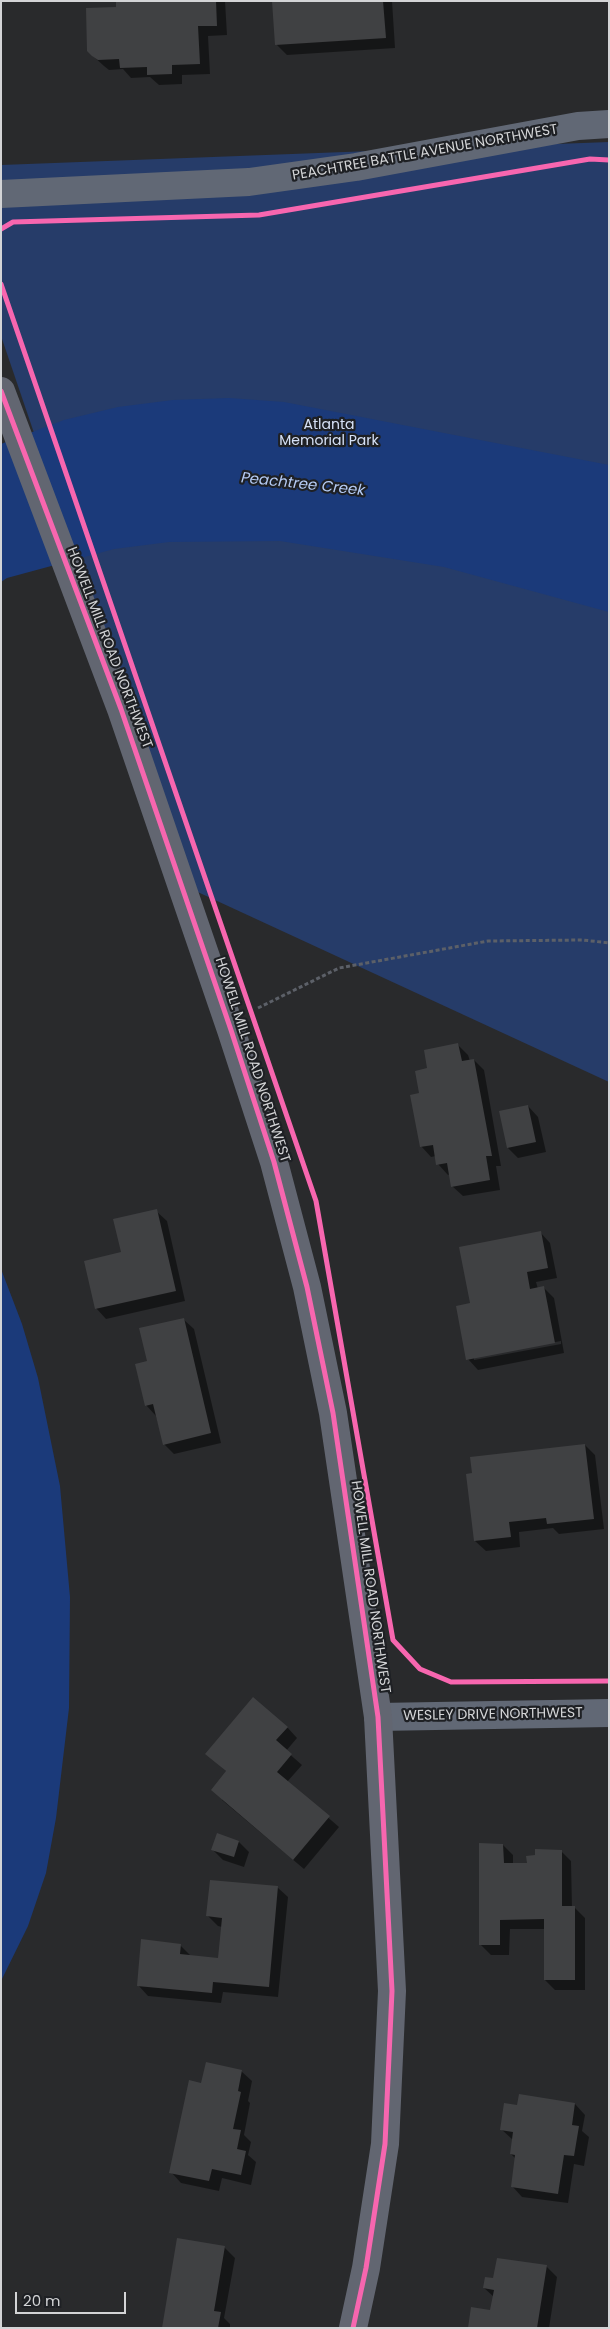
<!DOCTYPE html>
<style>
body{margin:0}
#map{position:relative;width:610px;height:2329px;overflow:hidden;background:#292a2c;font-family:Poppins,sans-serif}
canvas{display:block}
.frame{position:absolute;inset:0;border:2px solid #d3d4d6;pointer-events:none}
.scale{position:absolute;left:15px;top:2292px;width:111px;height:22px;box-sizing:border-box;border:2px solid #d3d4d6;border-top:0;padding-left:6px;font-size:15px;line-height:18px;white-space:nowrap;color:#d3d4d6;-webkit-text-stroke:4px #1e2024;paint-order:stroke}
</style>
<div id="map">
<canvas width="610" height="2329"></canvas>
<div class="frame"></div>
<div class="scale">20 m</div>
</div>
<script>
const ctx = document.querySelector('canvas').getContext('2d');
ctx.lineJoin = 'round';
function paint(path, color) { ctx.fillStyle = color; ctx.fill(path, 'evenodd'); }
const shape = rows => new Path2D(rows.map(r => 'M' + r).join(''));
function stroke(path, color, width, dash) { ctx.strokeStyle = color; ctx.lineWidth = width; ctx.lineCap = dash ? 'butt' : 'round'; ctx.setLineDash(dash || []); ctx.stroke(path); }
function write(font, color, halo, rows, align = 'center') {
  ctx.font = font + ' Poppins,sans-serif'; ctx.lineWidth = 4.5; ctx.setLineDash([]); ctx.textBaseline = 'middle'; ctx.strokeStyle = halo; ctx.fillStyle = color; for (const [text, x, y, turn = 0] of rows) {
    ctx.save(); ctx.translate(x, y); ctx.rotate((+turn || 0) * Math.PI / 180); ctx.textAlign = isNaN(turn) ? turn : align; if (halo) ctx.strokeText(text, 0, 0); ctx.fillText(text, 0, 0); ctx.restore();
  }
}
paint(shape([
 [609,142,609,1082,189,888,1,336,1,165]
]), '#263c69');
paint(shape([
 [229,398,284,402,609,465,609,612,444,567,280,541,169,542,114,549,7,578,1,582,1,444,64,420,118,407,173,400],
 [1,1269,22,1324,38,1378,60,1486,70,1597,69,1708,56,1818,46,1873,28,1926,1,1981]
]), '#1b3a7a');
paint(shape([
 [117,1,225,1,227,35,208,36,210,74,182,75,182,84,159,85,150,77,131,78,123,69,109,70,104,66,93,56,117,8],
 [274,1,392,1,395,48,287,55,277,45],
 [458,1045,468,1055,470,1061,474,1060,484,1070,501,1166,496,1166,500,1190,463,1196,452,1186,450,1174,448,1175,438,1164,436,1156,431,1157,421,1146,420,1094,429,1069],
 [528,1106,538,1117,546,1152,518,1158,508,1148],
 [156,1211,167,1221,185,1301,106,1319,96,1308,122,1253],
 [540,1232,550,1243,557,1278,536,1282,538,1289,544,1288,554,1298,564,1353,478,1370,468,1359,472,1304],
 [561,1341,561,1344,474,1360,474,1357],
 [183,1319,194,1329,221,1443,174,1454,164,1444,156,1416,146,1405,148,1362],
 [585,1445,595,1455,604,1529,559,1534,553,1528,519,1532,520,1547,486,1551,475,1541],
 [287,1727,297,1738,286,1751,302,1765,287,1782,339,1827,304,1869,222,1800,227,1772,207,1754],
 [239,1842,249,1852,244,1867,223,1860,213,1850],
 [503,1845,513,1855,513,1864,528,1864,561,1851,571,1861,572,1908,575,1908,585,1918,585,1990,555,1990,545,1980,545,1929,510,1929,509,1955,491,1955,480,1944],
 [277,1887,288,1897,278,1997,223,1992,221,2003,148,1996,138,1985,180,1945,191,1956,219,1959,222,1927,218,1926,208,1916],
 [241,2071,252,2081,248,2101,250,2103,244,2135,251,2142,248,2155,256,2162,251,2185,222,2178,219,2191,181,2183,171,2172,202,2084],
 [575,2104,585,2115,582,2131,589,2137,584,2166,574,2164,568,2203,522,2197,512,2186,516,2159,511,2154,513,2140,501,2129],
 [224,2247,235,2258,224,2318,230,2324,230,2328,163,2328],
 [546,2266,557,2277,549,2328,469,2328,491,2312,494,2297,484,2288,494,2280]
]), '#0007');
paint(shape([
 [116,1,216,1,217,26,198,26,200,64,172,65,172,74,147,75,147,67,120,68,119,59,98,60,92,56,87,51,86,8,116,7],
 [272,1,383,1,386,38,275,45],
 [458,1043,462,1061,474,1059,492,1156,486,1156,490,1180,451,1187,447,1163,436,1165,433,1145,420,1147,410,1095,419,1093,415,1071,427,1068,424,1050],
 [528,1105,536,1142,507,1148,499,1111],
 [157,1209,176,1291,95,1309,84,1261,121,1252,113,1219],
 [541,1231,548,1268,527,1272,530,1289,544,1286,555,1343,466,1360,456,1306,470,1303,459,1247],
 [184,1318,211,1433,163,1445,153,1404,145,1406,135,1364,147,1361,139,1328],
 [585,1444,594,1519,547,1524,546,1518,509,1522,511,1537,474,1541,466,1474,472,1473,470,1457],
 [253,1697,288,1727,276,1740,292,1754,277,1772,330,1816,293,1860,211,1790,226,1771,205,1754],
 [217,1833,239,1841,234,1857,211,1850],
 [479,1843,503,1844,504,1863,527,1863,526,1856,535,1855,535,1849,562,1850,562,1906,575,1906,575,1980,544,1980,544,1919,500,1920,500,1945,479,1945],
 [210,1880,278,1886,269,1987,213,1982,212,1993,137,1986,141,1939,181,1944,180,1954,218,1958,222,1918,206,1916],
 [206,2062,242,2070,238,2091,241,2092,233,2129,241,2130,237,2149,246,2151,241,2175,212,2169,209,2181,169,2173,189,2080,201,2083],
 [519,2094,575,2103,572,2125,579,2126,574,2156,564,2155,558,2194,511,2187,515,2155,510,2154,513,2132,500,2130,504,2103,517,2105],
 [177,2238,225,2246,214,2311,221,2312,218,2328,162,2328],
 [497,2258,547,2265,537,2328,468,2328,471,2307,490,2310,494,2290,483,2288,485,2277,493,2278]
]), '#404143');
stroke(shape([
 [258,1008,339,968,488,941,583,940,609,943]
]), '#5c6068', 3, [4, 2.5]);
stroke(shape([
 [1,194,249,182,356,167,578,126,609,124],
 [378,1717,609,1713]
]), '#616875', 28);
stroke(shape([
 [1,391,121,709,231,1030,274,1162,307,1287,333,1413,378,1717,392,1991,385,2144,366,2268,353,2328]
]), '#626671', 28);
stroke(shape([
 [1,229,13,222,259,215,590,159,609,160],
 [1,284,316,1201,393,1640,420,1669,451,1682,609,1681],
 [1,391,121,709,231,1030,274,1162,307,1287,333,1413,378,1717,392,1991,385,2144,366,2268,353,2328]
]), '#f766af', 5);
write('14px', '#d3d4d6', '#1e2024', [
 ["PEACHTREE BATTLE AVENUE NORTHWEST",425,153,-10],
 ["HOWELL MILL ROAD NORTHWEST",109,648,69],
 ["HOWELL MILL ROAD NORTHWEST",252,1060,72],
 ["HOWELL MILL ROAD NORTHWEST",370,1587,82],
 ["WESLEY DRIVE NORTHWEST",493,1715,-1]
]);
write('14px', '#d6e1f6', '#1e2024', [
 ["Atlanta",329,425],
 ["Memorial Park",329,441]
]);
write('italic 15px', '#b5cbf4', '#1e2024', [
 ["Peachtree Creek",303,485,6]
]);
</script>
